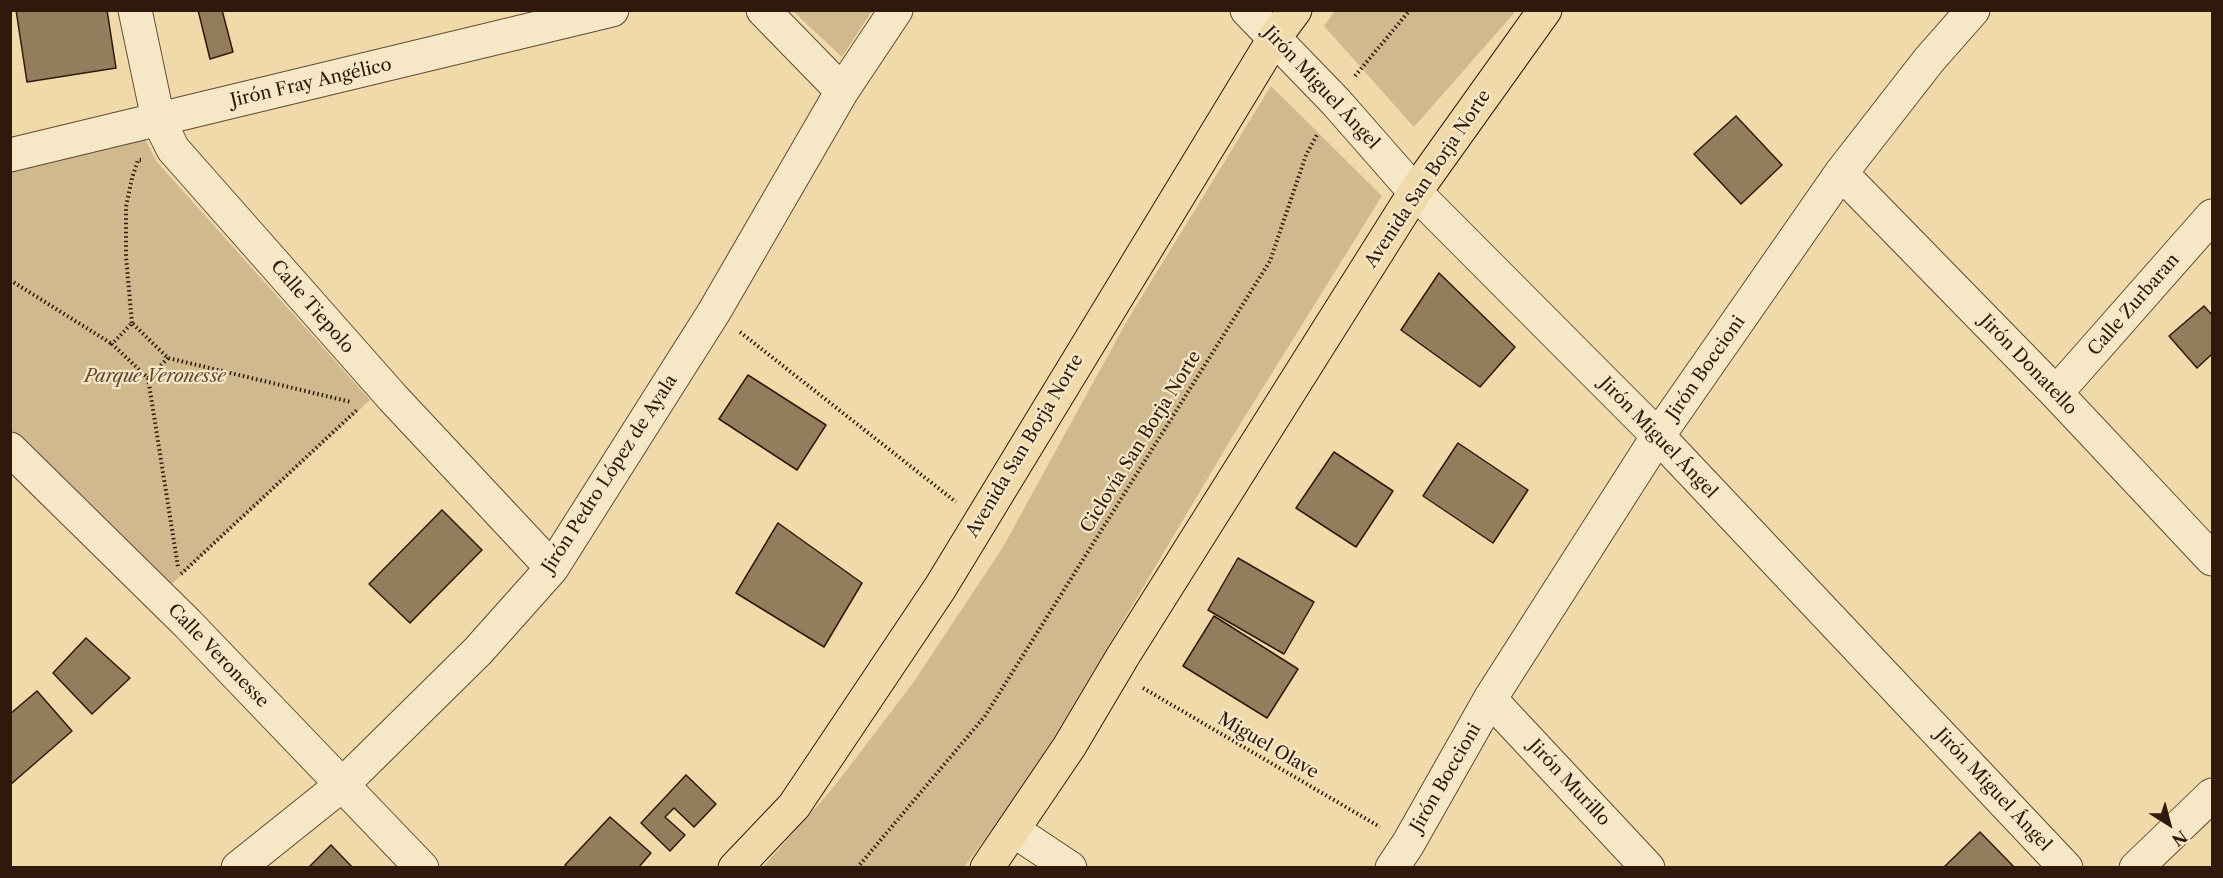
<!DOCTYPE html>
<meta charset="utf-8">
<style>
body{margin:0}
#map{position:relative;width:2223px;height:878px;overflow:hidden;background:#f1daa9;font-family:"Libre Caslon Text",serif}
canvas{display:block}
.frame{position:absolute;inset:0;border:12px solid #30190b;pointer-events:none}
.north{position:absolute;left:2139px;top:794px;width:60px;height:60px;-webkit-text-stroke:4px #f6e7c7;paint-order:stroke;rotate:144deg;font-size:16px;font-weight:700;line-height:24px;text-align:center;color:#30190b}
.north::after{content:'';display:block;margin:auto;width:21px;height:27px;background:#30190b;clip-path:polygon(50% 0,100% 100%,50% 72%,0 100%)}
</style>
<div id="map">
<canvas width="2223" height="878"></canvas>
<div class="frame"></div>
<div class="north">N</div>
</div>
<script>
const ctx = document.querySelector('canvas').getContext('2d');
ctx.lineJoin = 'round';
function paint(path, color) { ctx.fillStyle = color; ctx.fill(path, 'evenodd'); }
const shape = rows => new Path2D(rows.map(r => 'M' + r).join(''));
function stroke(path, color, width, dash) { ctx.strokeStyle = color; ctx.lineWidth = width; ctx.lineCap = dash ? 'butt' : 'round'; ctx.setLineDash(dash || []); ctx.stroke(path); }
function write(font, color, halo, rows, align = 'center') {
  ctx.font = font + ' "Libre Caslon Text",serif'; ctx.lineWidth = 4.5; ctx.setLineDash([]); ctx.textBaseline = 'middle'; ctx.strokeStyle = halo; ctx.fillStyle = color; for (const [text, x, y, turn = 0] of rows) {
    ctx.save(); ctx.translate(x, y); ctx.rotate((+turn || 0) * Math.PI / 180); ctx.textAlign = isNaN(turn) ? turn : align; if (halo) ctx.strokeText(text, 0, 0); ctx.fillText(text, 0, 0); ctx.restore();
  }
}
paint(shape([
 [793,11,872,11,842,57],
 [1335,11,1335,10,1516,11,1414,127,1324,26],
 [1271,86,1382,196,1231,439,1023,790,964,867,762,868,833,788,913,683,1003,547,1128,319],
 [144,137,157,162,370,400,162,593,11,434,10,170]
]), '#d0b98e');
const building = shape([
 [16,10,107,10,116,68,27,82,16,10],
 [198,10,222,10,233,52,210,59,198,10],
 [1736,116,1782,165,1741,204,1694,154,1736,116],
 [1439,273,1515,347,1480,387,1401,330,1439,273],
 [2204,306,2212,315,2212,354,2197,368,2169,336,2204,306],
 [748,375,826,425,797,470,719,419,748,375],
 [1458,443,1528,490,1493,543,1423,496,1458,443],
 [1334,452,1393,491,1356,547,1296,508,1334,452],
 [442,510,482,550,410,623,369,584,442,510],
 [778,523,862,583,824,647,736,593,778,523],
 [1238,558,1314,602,1284,654,1208,610,1238,558],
 [1214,616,1298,669,1267,718,1183,666,1214,616],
 [86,638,130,678,92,714,53,673,86,638],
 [37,691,72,731,10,785,10,714,37,691],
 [686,775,716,804,694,827,674,808,665,817,685,835,670,851,641,823,686,775],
 [610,817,651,853,638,868,568,868,565,865,610,817],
 [1980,832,2015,868,1943,868,1980,832],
 [331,845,353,868,308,868,331,845]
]);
paint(building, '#947d5d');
stroke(building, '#30190b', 1.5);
const minor = shape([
 [135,10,158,119,173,149,393,398,552,568],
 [763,10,842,91],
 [1247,10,1336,102,1415,192,1658,436,2066,868],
 [10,155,612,10],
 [1841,173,2056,393,2212,559],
 [2056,393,2212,216],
 [10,449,187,623,422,868],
 [1490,699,1648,868],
 [1013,830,1070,868],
 [238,868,343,784,478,651,552,568,714,312,842,91,896,10],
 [1392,868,1408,844,1490,699,1658,436,1841,173,1929,60,1973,10],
 [2136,868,2212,795]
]);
const major = shape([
 [735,868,794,806,940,588,1275,37,1295,10],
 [987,868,1069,747,1123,656,1415,192,1545,10]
]);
stroke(minor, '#604932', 35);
stroke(major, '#30190b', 35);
stroke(shape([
 [1355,76,1410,10],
 [10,280,112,344],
 [132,323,126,257,126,207,132,178,138,160,141,160],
 [740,332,956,502],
 [168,358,148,378,112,344,132,323,168,358,351,402],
 [148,378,178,567],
 [181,574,358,409],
 [1143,688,1380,827],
 [857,868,985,716,1270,261,1306,155,1318,133]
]), '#30190b', 4, [1.5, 3]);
stroke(minor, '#f6e7c7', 33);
stroke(major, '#f1daa9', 33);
write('18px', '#30190b', '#f6e7c7', [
 ["Jirón Fray Angélico",311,83,-13],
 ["Jirón Miguel Ángel",1321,88,47],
 ["Avenida San Borja Norte",1428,179,-56],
 ["Calle Zurbaran",2134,305,-49],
 ["Calle Tiepolo",312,307,49],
 ["Jirón Donatello",2028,365,46],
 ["Jirón Boccioni",1706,368,-55],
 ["Jirón Miguel Ángel",1658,438,46],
 ["Ciclovía San Borja Norte",1141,442,-58],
 ["Avenida San Borja Norte",1025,446,-59],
 ["Jirón Pedro López de Ayala",610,474,-57],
 ["Calle Veronesse",218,656,46],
 ["Miguel Olave",1268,746,30],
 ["Jirón Boccioni",1446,778,-60],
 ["Jirón Murillo",1569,783,47],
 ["Jirón Miguel Ángel",1993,790,47]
]);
write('italic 18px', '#604932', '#f6e7c7', [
 ["Parque Veronesse",155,377]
]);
</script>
